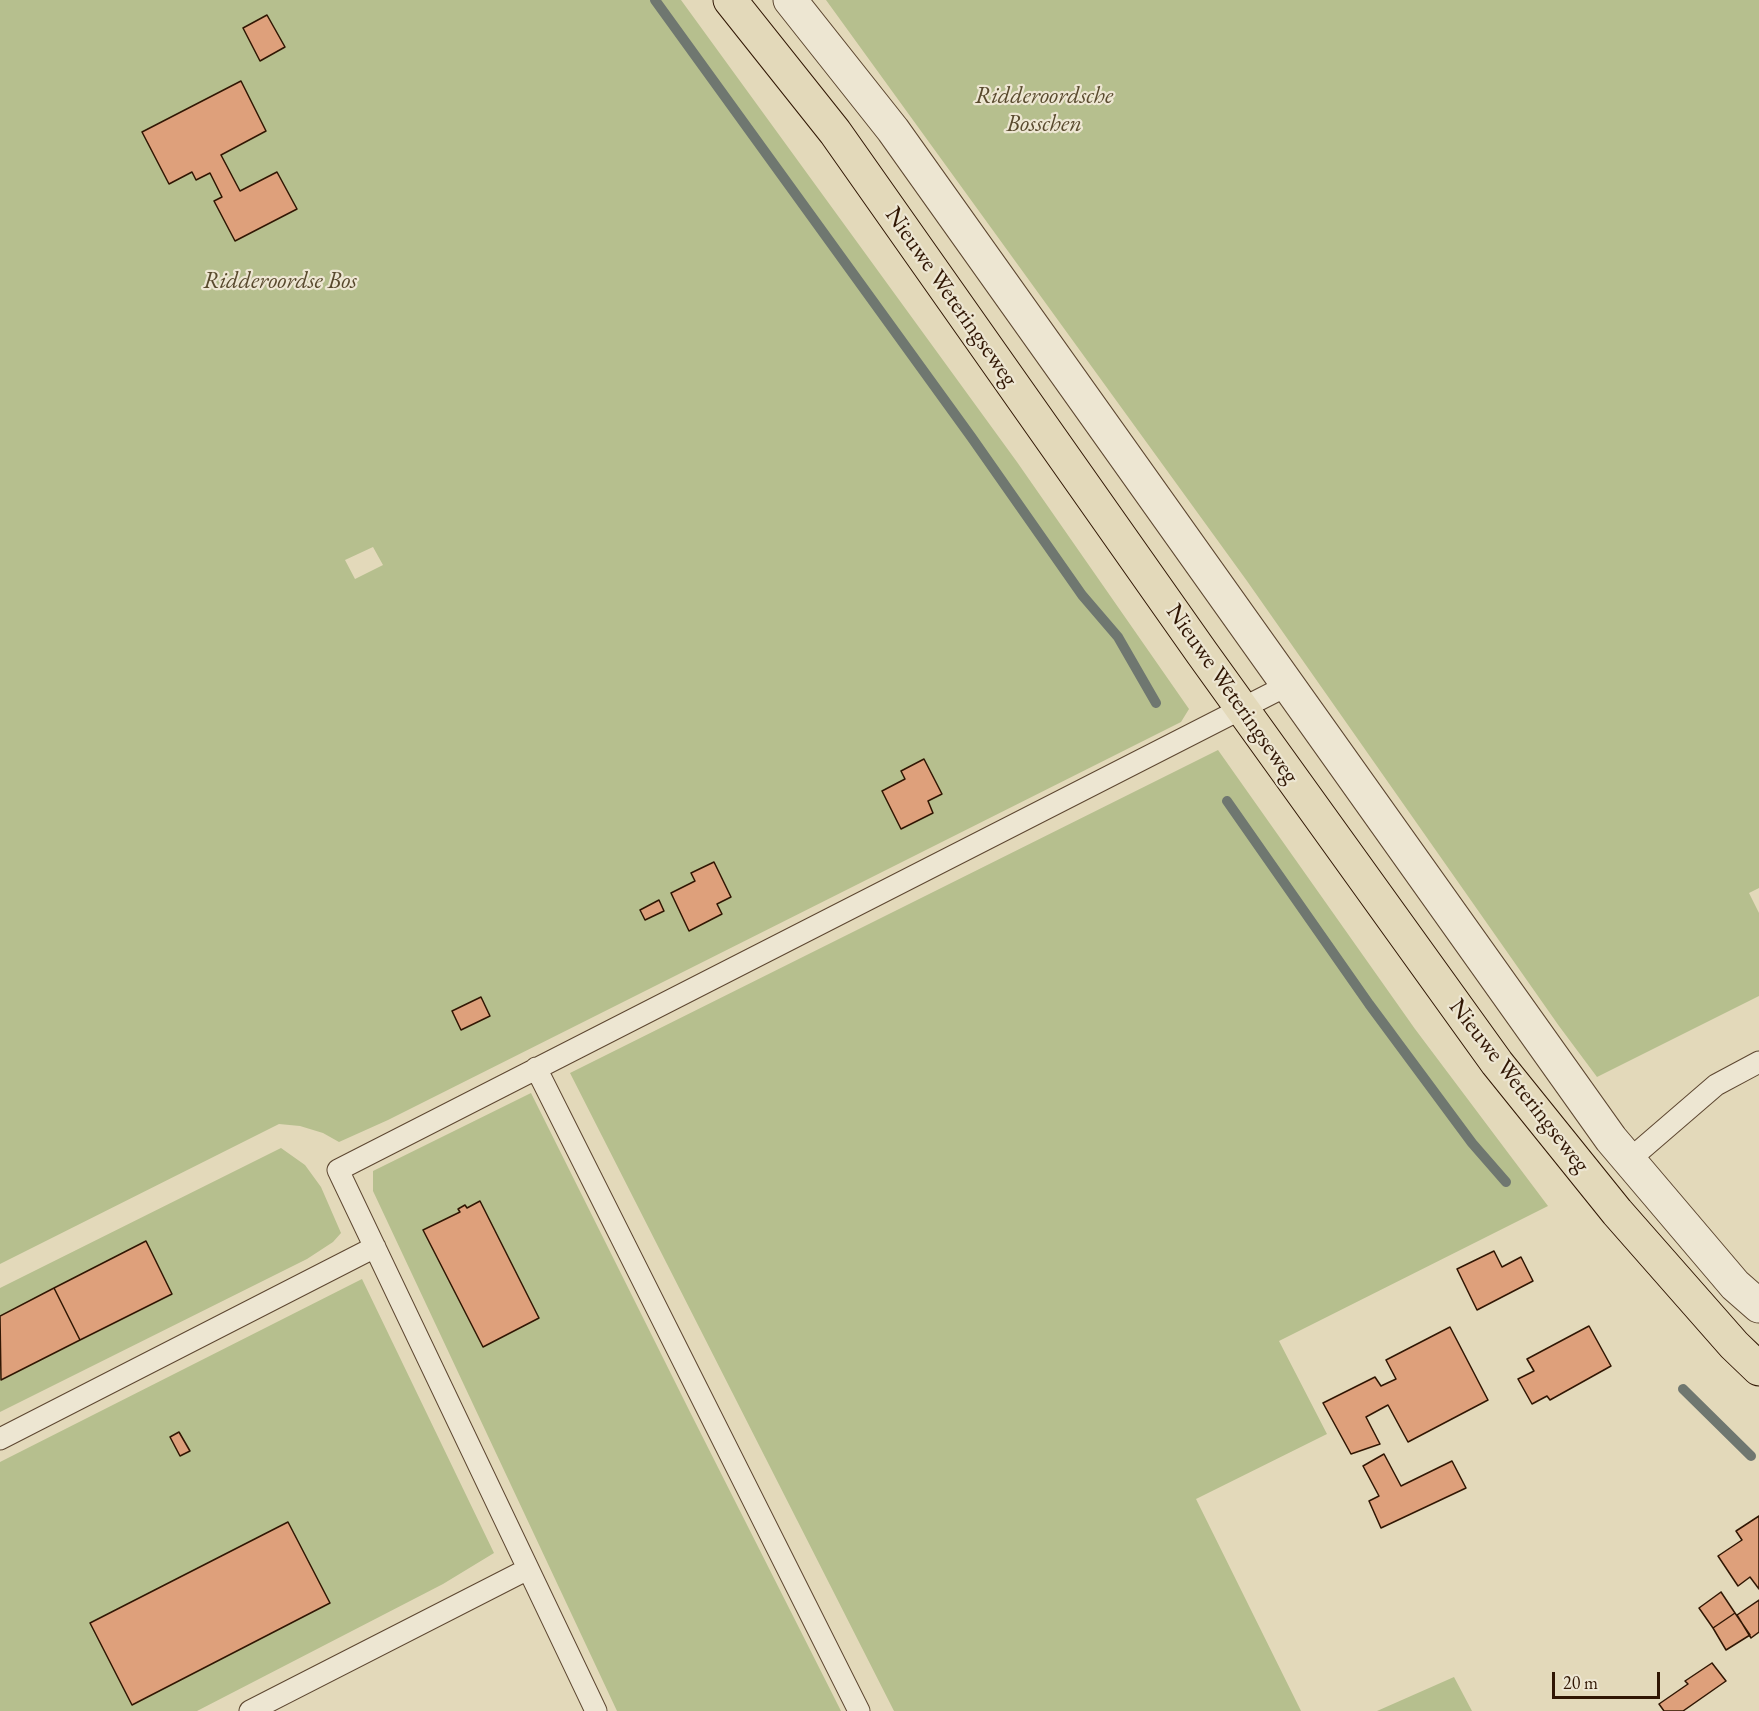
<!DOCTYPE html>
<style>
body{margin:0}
#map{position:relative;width:1759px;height:1711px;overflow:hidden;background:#e3d9ba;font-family:"EB Garamond",serif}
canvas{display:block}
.scale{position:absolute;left:1552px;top:1672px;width:108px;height:27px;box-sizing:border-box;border:3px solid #301603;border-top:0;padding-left:8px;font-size:18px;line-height:21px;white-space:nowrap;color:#301603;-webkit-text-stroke:4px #ede6d2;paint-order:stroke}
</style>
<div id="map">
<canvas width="1759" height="1711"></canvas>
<div class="scale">20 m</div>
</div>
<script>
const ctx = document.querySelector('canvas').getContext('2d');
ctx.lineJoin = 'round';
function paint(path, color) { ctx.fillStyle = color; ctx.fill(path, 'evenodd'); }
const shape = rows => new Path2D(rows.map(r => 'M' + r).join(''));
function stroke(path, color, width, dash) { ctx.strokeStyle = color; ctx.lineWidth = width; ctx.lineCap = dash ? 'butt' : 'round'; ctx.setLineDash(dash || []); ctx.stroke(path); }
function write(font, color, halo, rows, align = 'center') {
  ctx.font = font + ' "EB Garamond",serif'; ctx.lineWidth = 4.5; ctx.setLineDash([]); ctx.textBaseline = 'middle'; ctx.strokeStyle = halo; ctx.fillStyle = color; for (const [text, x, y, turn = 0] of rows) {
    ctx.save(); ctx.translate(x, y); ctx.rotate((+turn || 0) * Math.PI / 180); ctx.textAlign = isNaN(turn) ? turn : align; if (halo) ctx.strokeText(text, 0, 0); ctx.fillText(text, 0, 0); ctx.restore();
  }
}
paint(shape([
 [0,0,681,0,1017,462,1189,709,1181,722,388,1120,339,1142,323,1133,300,1126,279,1124,0,1264],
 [373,547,383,565,355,579,345,560],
 [826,0,1759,0,1759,888,1749,893,1759,913,1759,996,1597,1077,1559,1026,1247,581],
 [1218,750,1415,1029,1548,1206,1279,1341,1327,1434,1196,1499,1301,1711,894,1711,570,1073],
 [531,1093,690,1412,841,1711,617,1711,373,1191,373,1171],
 [281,1148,305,1165,321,1187,341,1233,333,1242,307,1259,0,1412,0,1288],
 [362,1279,494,1553,443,1584,197,1711,0,1711,0,1462],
 [1454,1677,1472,1711,1377,1711]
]), '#b6bf8e');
stroke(shape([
 [655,0,972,438,1082,595,1118,637,1156,703],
 [1227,801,1369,1004,1472,1143,1506,1182],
 [1683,1389,1751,1456]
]), '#6f7770', 10);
const building = shape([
 [267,15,285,47,260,61,243,28,267,15],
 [241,81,266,131,221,155,240,191,277,172,297,209,235,241,214,201,222,197,210,173,196,180,192,172,169,184,142,132,241,81],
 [924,759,942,794,928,801,933,813,901,829,882,791,905,779,901,771,924,759],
 [714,862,731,897,717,904,722,914,689,931,671,893,695,881,691,873,714,862],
 [659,900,664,911,645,920,640,910,659,900],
 [481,997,490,1016,461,1030,452,1011,481,997],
 [480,1201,539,1318,483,1347,423,1230,460,1212,458,1209,465,1205,467,1208,480,1201],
 [146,1241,172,1294,80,1340,54,1288,146,1241],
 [1494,1251,1502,1267,1521,1257,1533,1281,1477,1310,1457,1269,1494,1251],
 [54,1288,80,1340,1,1380,0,1316,54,1288],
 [1589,1326,1611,1366,1550,1400,1547,1396,1532,1404,1518,1379,1534,1371,1527,1359,1589,1326],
 [1450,1327,1488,1400,1408,1442,1388,1405,1366,1417,1380,1444,1351,1454,1323,1403,1375,1377,1381,1386,1396,1379,1386,1360,1450,1327],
 [179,1432,190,1451,180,1456,170,1437,179,1432],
 [1384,1454,1401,1486,1452,1461,1466,1488,1381,1528,1369,1501,1379,1496,1363,1466,1384,1454],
 [1759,1516,1759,1589,1750,1577,1738,1586,1718,1556,1742,1540,1736,1531,1759,1516],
 [288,1522,330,1603,132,1705,90,1623,288,1522],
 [1721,1592,1735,1613,1713,1628,1699,1608,1721,1592],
 [1759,1600,1759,1632,1751,1638,1737,1615,1759,1600],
 [1735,1613,1750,1635,1726,1650,1713,1628,1735,1613],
 [1712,1663,1726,1681,1683,1711,1664,1711,1659,1704,1688,1684,1685,1681,1712,1663]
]);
paint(building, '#dea07b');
stroke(building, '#301603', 1.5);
const lane = shape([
 [536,1068,859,1711],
 [1629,1160,1716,1085,1759,1062],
 [0,1439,375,1247],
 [250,1711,528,1569],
 [596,1711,338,1170,1288,685]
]);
const street = shape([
 [790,0,893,130,1611,1139,1735,1285,1759,1306]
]);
const primary = shape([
 [730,0,835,132,1202,653,1497,1063,1617,1212,1734,1345,1759,1369]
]);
stroke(lane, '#5d4731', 23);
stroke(street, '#5d4731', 35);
stroke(primary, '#301603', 35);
stroke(lane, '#ede6d2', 21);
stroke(street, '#ede6d2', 33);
stroke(primary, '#e3d9ba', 33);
write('italic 24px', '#58492d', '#ede6d2', [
 ["Ridderoordsche",1044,96],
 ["Bosschen",1044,124],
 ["Ridderoordse Bos",280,281]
]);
write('24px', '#301603', '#ede6d2', [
 ["Nieuwe Weteringseweg",951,297,55],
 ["Nieuwe Weteringseweg",1232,694,55],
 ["Nieuwe Weteringseweg",1519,1086,52]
]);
</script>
